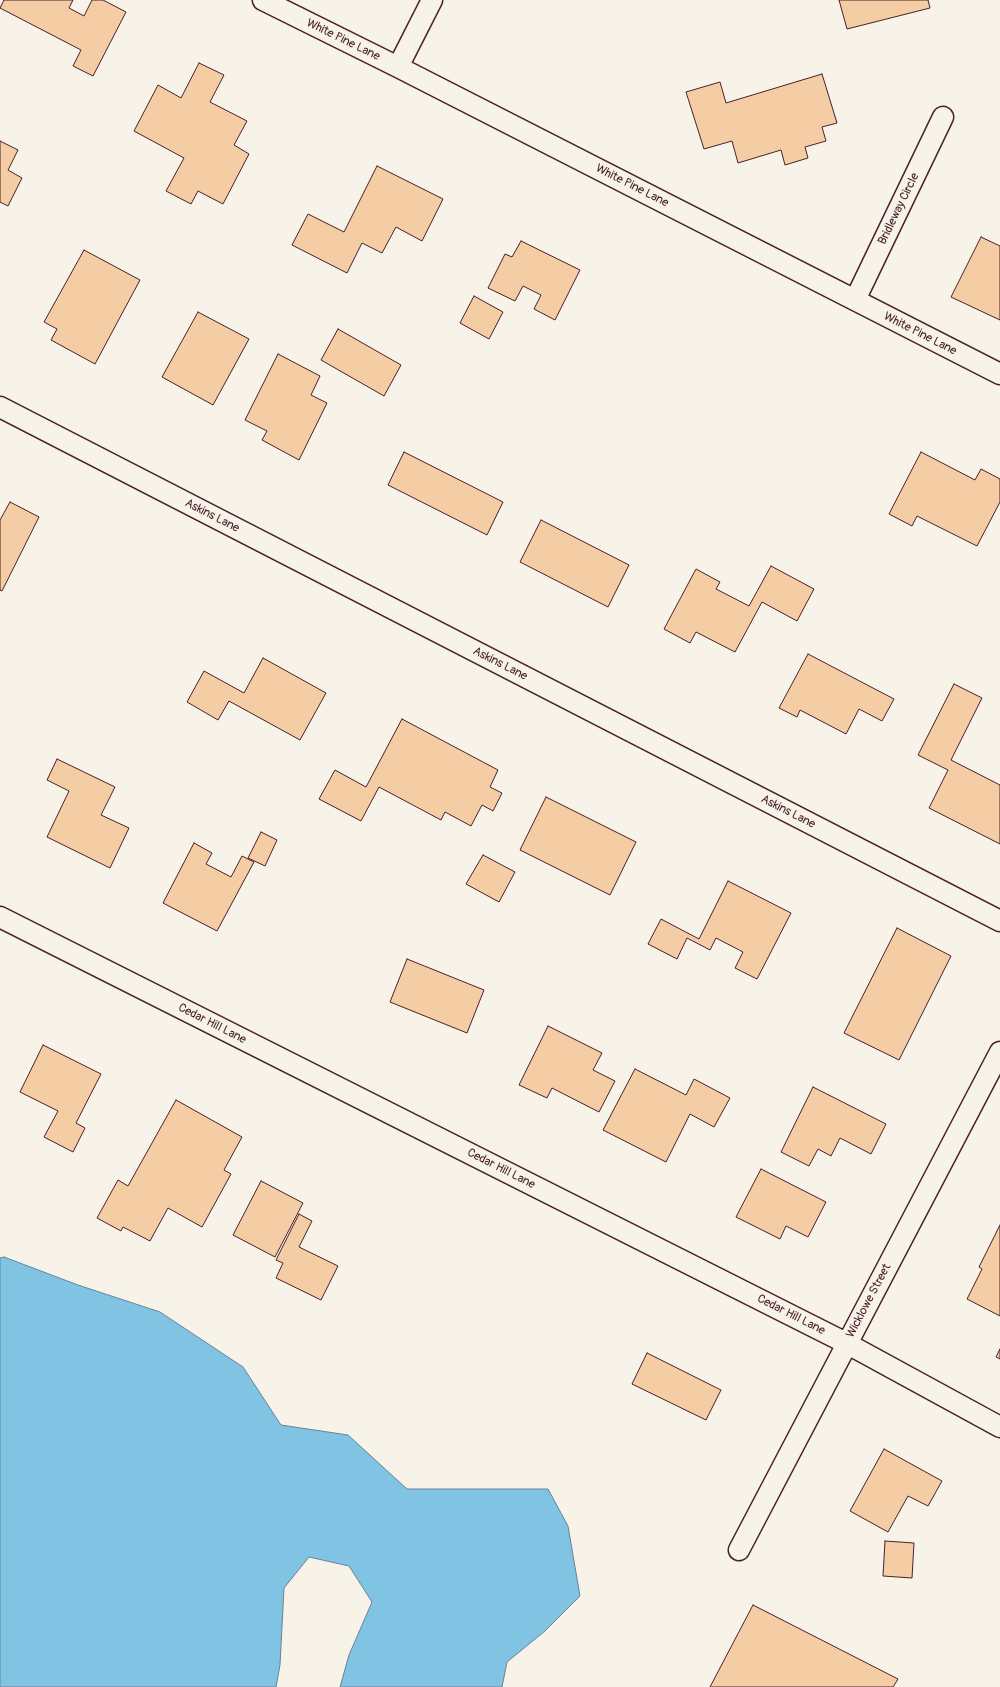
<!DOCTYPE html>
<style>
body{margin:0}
canvas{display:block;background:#f7f3e8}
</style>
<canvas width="1000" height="1687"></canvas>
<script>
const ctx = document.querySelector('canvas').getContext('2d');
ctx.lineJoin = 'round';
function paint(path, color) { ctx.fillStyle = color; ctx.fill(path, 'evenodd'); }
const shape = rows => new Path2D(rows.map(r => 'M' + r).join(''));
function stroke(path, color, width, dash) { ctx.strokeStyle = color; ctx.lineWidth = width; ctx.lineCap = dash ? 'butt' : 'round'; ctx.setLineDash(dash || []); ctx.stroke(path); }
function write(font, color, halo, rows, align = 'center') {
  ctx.font = font + ' Pangolin,sans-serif'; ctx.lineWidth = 3.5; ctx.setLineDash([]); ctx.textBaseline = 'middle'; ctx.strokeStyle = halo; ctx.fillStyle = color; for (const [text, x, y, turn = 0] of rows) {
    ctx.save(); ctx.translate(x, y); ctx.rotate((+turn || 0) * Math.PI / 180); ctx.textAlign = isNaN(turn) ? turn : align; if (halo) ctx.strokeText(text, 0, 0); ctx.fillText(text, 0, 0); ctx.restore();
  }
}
const water = shape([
 [4,1257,78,1285,160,1312,243,1367,281,1425,348,1435,407,1489,548,1489,568,1526,580,1596,545,1631,507,1662,502,1687,340,1687,349,1655,372,1602,349,1566,309,1557,284,1588,280,1665,276,1687,0,1687,0,1258,4,1257]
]);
paint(water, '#81c3e2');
stroke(water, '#6b8199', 1);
const building = shape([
 [4,0,73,0,69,8,84,16,92,0,103,0,126,12,93,76,73,66,81,50,0,8,4,0],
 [839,0,928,0,930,8,847,29,839,0],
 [199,63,224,75,210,102,247,121,234,145,249,154,223,204,198,191,191,204,166,191,184,158,134,131,158,85,181,98,199,63],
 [822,74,837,123,822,127,826,141,805,147,808,158,785,165,781,150,738,163,732,141,704,149,686,92,720,82,726,103,822,74],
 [0,141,18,150,8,170,22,178,8,206,0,202,0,141],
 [377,166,443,199,422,241,396,227,382,253,362,243,347,273,292,245,308,214,344,232,377,166],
 [981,237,1000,246,1000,320,951,297,981,237],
 [521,241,580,270,555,320,534,309,541,295,523,286,515,301,488,288,505,254,512,257,521,241],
 [84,250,140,280,95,364,51,340,57,329,44,322,84,250],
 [474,296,503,312,489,339,460,323,474,296],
 [198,312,249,339,213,405,162,377,198,312],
 [338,329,401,365,384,396,321,360,338,329],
 [278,354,320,376,311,395,327,403,299,460,262,440,267,431,245,420,278,354],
 [404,452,503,502,487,535,388,485,404,452],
 [921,452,975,480,981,469,1000,479,1000,502,977,546,917,516,912,526,889,514,921,452],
 [10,502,39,517,2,591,0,590,0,520,10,502],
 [541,520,629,565,608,607,520,562,541,520],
 [771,566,814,589,797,621,762,602,735,652,696,632,690,643,664,629,696,569,720,582,716,589,749,606,771,566],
 [808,654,894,699,882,721,859,709,846,734,800,710,797,717,779,708,808,654],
 [263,658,326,693,300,740,229,701,218,720,187,702,204,671,244,693,263,658],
 [954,684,982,698,951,760,1000,785,1000,844,929,808,948,770,918,755,954,684],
 [402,719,498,770,490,787,502,793,493,811,482,805,471,826,445,812,441,820,379,787,361,821,319,799,335,770,366,787,402,719],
 [57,759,115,787,101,815,129,828,110,868,47,837,69,791,47,780,57,759],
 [546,797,636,842,610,895,520,850,546,797],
 [261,832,277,840,265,866,248,858,261,832],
 [194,843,212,853,206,864,231,877,242,856,254,862,217,931,163,903,194,843],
 [483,855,515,872,499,902,466,884,483,855],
 [728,881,791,913,757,979,735,968,743,952,716,938,710,950,687,938,677,959,648,944,661,919,699,939,728,881],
 [897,928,951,956,899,1060,844,1033,897,928],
 [407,959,484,990,467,1033,390,1002,407,959],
 [548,1026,602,1053,593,1070,615,1081,599,1112,552,1088,547,1098,519,1085,548,1026],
 [43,1045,101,1074,76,1123,85,1128,73,1152,44,1137,58,1111,20,1092,43,1045],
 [635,1069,686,1095,694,1079,730,1098,714,1127,690,1114,666,1162,603,1130,635,1069],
 [813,1087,886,1124,871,1154,840,1138,831,1156,818,1149,809,1166,781,1152,813,1087],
 [176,1100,242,1137,224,1170,231,1174,202,1227,168,1208,150,1241,123,1227,121,1231,97,1218,118,1180,128,1186,176,1100],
 [761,1169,826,1202,808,1237,786,1226,780,1239,736,1217,761,1169],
 [261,1181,303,1203,275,1257,233,1235,261,1181],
 [299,1214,312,1221,299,1247,338,1266,321,1300,276,1278,283,1263,276,1260,299,1214],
 [1000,1225,1000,1316,967,1299,982,1269,979,1267,1000,1225],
 [1000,1349,1000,1359,996,1357,1000,1349],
 [647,1353,721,1390,706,1420,632,1384,647,1353],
 [884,1449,942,1481,928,1506,908,1496,888,1532,850,1511,884,1449],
 [885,1541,914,1543,912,1578,883,1576,885,1541],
 [753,1605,898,1679,893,1687,710,1687,753,1605]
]);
paint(building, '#f5cda4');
stroke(building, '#4a1f2b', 1);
const street = shape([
 [263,0,398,67,1000,374],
 [398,67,432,0],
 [855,300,943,117],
 [0,407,1000,921],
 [0,917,846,1343,1000,1427],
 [739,1550,1000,1052]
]);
stroke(street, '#4a1f2b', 23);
stroke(street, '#f7f3e8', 20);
write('12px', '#4a1f2b', '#f7f3e8', [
 ["White Pine Lane",343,40,26],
 ["White Pine Lane",632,186,27],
 ["Bridleway Circle",899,209,-64],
 ["White Pine Lane",920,334,27],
 ["Askins Lane",212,516,27],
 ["Askins Lane",500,664,27],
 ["Askins Lane",788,812,27],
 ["Cedar Hill Lane",212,1024,27],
 ["Cedar Hill Lane",501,1169,27],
 ["Wicklowe Street",869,1301,-62],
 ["Cedar Hill Lane",791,1315,27]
]);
</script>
